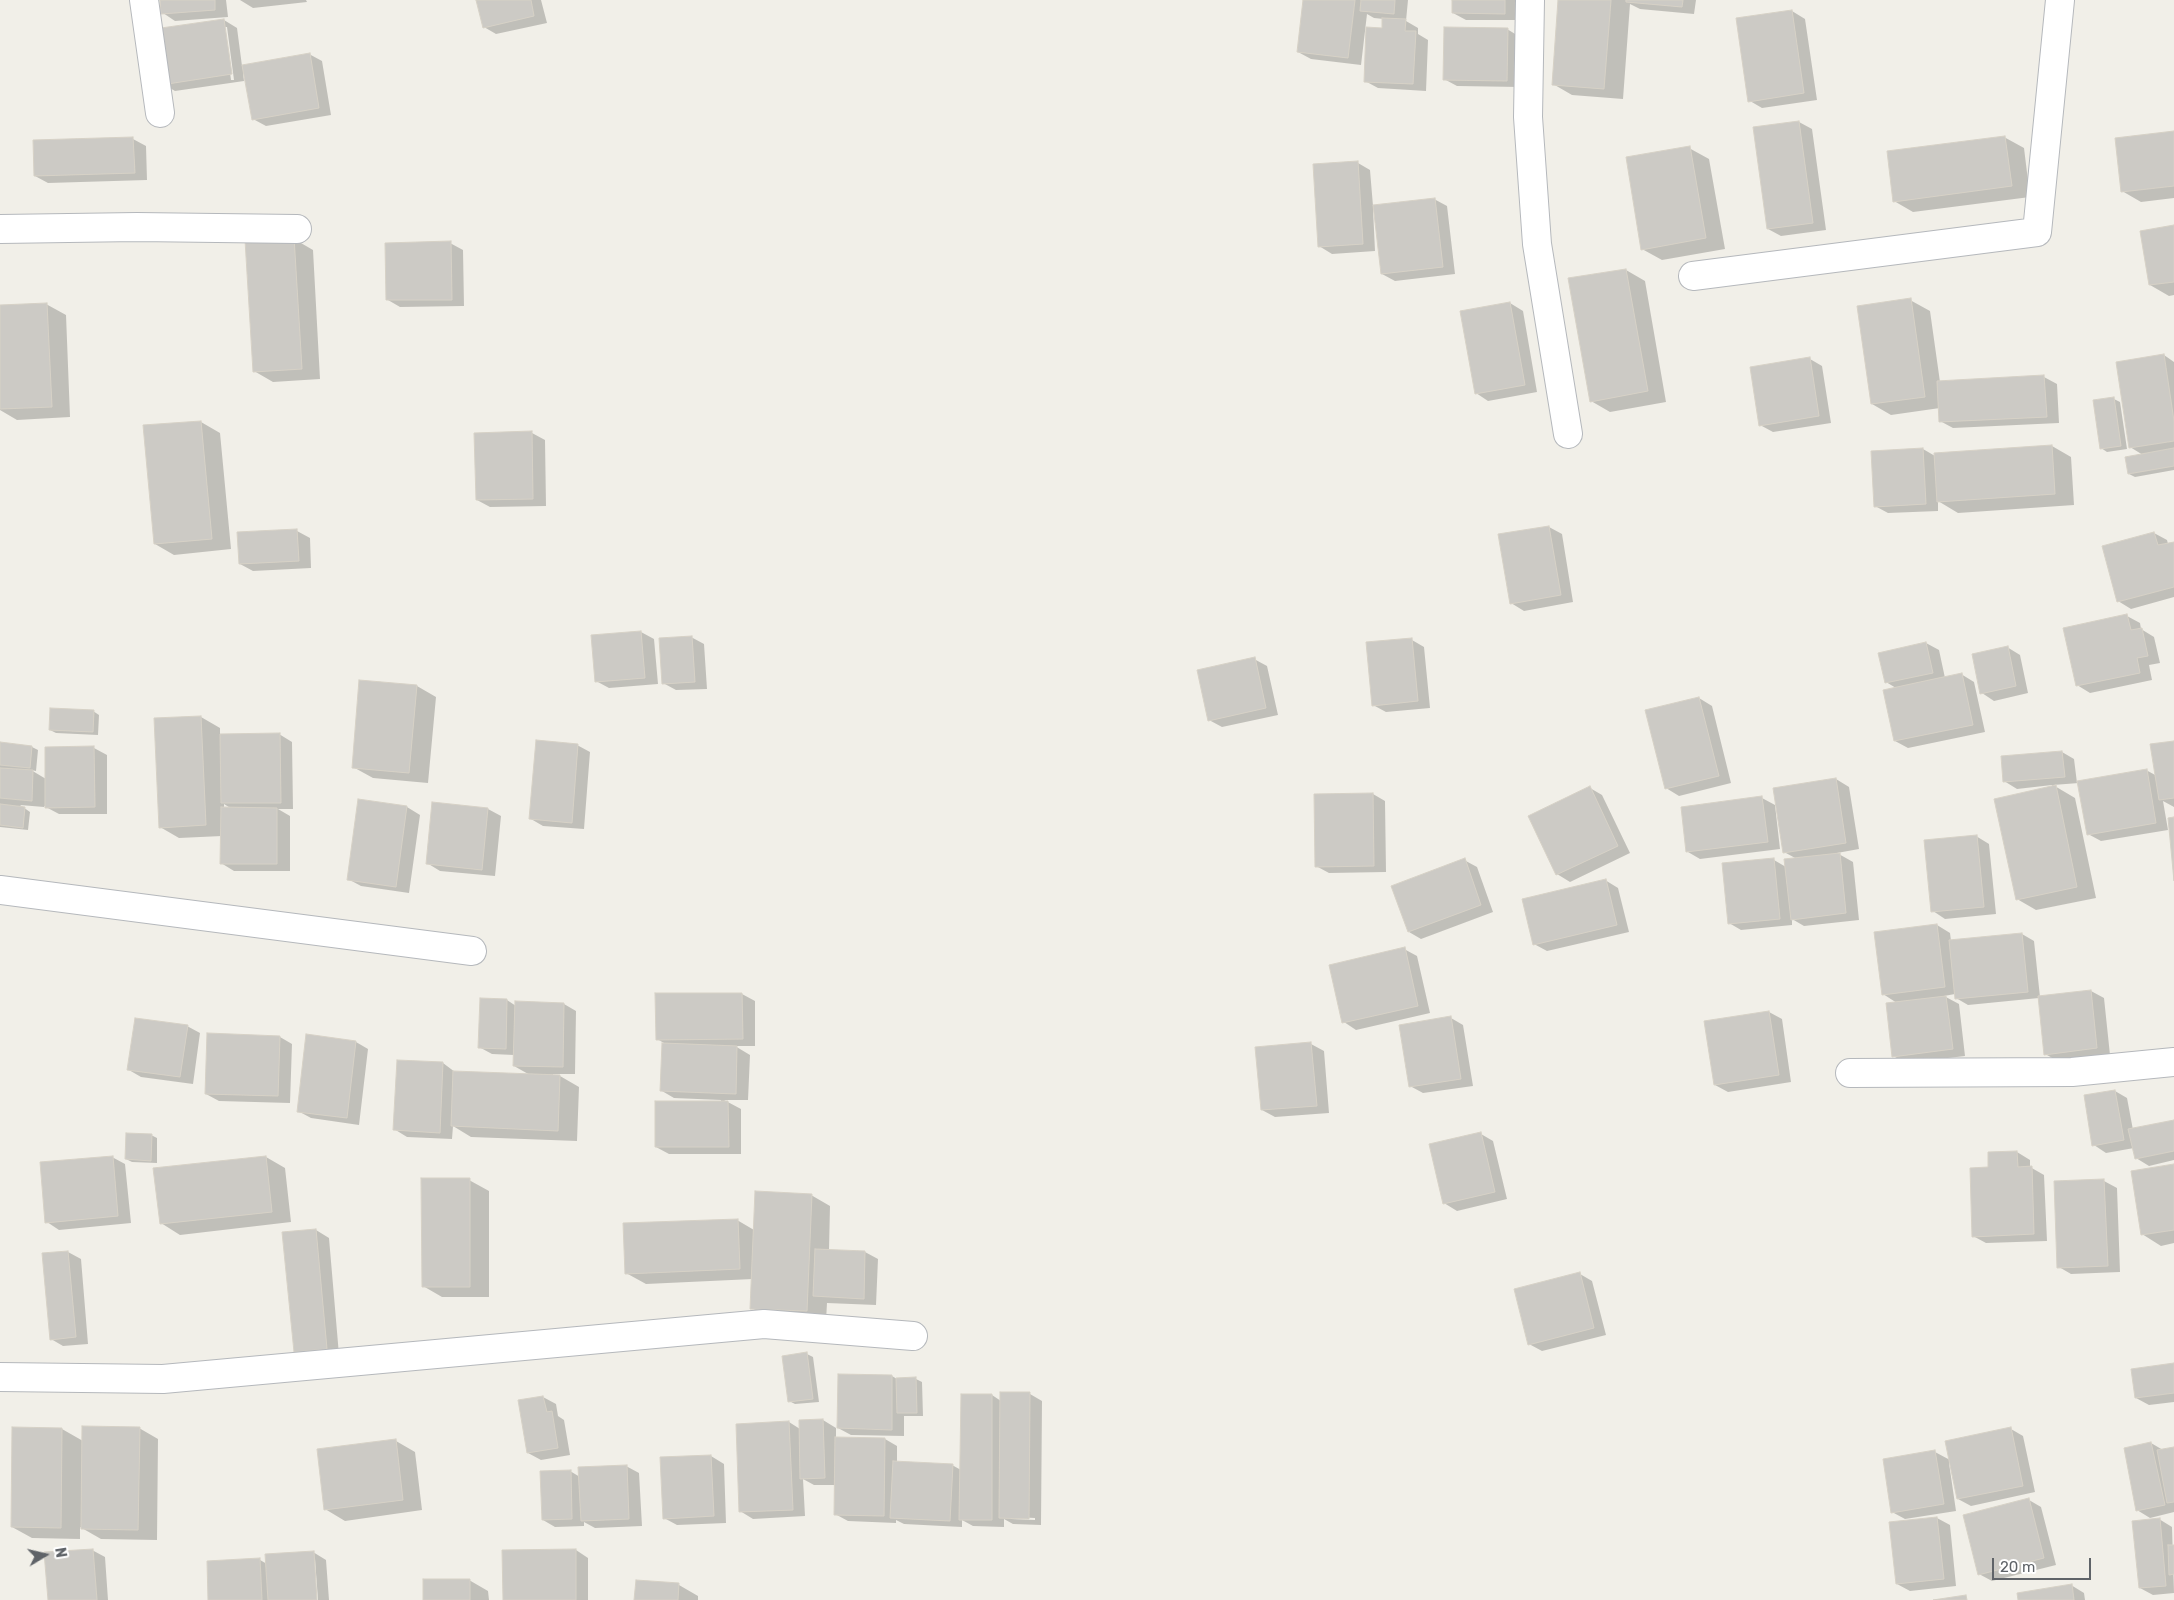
<!DOCTYPE html>
<style>
body{margin:0}
#map{position:relative;width:2174px;height:1600px;overflow:hidden;background:#f1efe8;font-family:Rubik,sans-serif}
canvas{display:block}
.north{position:absolute;left:20px;top:1530px;width:50px;height:50px;-webkit-text-stroke:4px #fff;paint-order:stroke;rotate:81deg;font-size:14px;font-weight:700;line-height:20px;text-align:center;color:#5f6368}
.north::after{content:'';display:block;margin:auto;width:18px;height:22px;background:#5f6368;clip-path:polygon(50% 0,100% 100%,50% 72%,0 100%)}
.scale{position:absolute;left:1992px;top:1558px;width:99px;height:22px;box-sizing:border-box;border:2px solid #5f6368;border-top:0;padding-left:6px;font-size:15px;line-height:18px;white-space:nowrap;color:#5f6368;-webkit-text-stroke:4px #fff;paint-order:stroke}
</style>
<div id="map">
<canvas width="2174" height="1600"></canvas>
<div class="north">N</div>
<div class="scale">20 m</div>
</div>
<script>
const ctx = document.querySelector('canvas').getContext('2d');
ctx.lineJoin = 'round';
function paint(path, color) { ctx.fillStyle = color; ctx.fill(path, 'evenodd'); }
const shape = rows => new Path2D(rows.map(r => 'M' + r).join(''));
function stroke(path, color, width, dash) { ctx.strokeStyle = color; ctx.lineWidth = width; ctx.lineCap = dash ? 'butt' : 'round'; ctx.setLineDash(dash || []); ctx.stroke(path); }
paint(shape([
 [162,0,226,0,228,17,175,21,163,13],
 [240,0,306,0,307,2,253,8],
 [478,0,541,0,547,23,496,34,484,27],
 [1304,0,1408,0,1406,21,1418,28,1418,34,1428,40,1426,91,1378,88,1365,81,1383,29,1384,19,1374,18,1367,14,1361,65,1311,59,1298,52],
 [1453,0,1517,0,1517,20,1466,20,1453,13],
 [1559,0,1696,0,1694,14,1640,9,1630,4,1623,99,1572,95,1553,84],
 [1792,11,1805,19,1817,100,1762,108,1750,101,1738,19],
 [224,20,237,28,242,66,309,54,322,61,331,115,266,126,253,119,245,73,243,73,244,81,175,91,163,84],
 [224,27,227,27,234,80,231,80],
 [1507,29,1520,37,1520,87,1457,86,1444,79],
 [1799,122,1812,129,1826,230,1781,236,1768,229,1754,128],
 [2174,133,2174,198,2141,202,2122,191],
 [2004,137,2024,148,2030,197,1913,212,1894,201],
 [133,139,146,146,147,180,48,183,35,176],
 [1689,148,1709,159,1725,249,1662,260,1642,249],
 [1358,163,1370,170,1373,206,1434,199,1447,206,1455,274,1395,281,1382,274,1375,209,1373,209,1375,251,1332,254,1319,246],
 [2174,227,2174,295,2169,296,2150,285],
 [294,239,313,250,320,379,273,382,254,371],
 [450,243,463,250,464,306,400,307,388,300],
 [1626,270,1645,281,1666,402,1610,412,1591,401],
 [1910,300,1930,311,1940,382,2044,377,2057,384,2059,423,1953,428,1940,421,1940,408,1891,415,1872,404],
 [1510,303,1523,311,1537,392,1488,401,1476,393],
 [46,304,66,315,70,417,17,420,0,410,0,306],
 [2164,355,2174,362,2174,470,2135,477,2129,474,2143,455,2130,447],
 [1810,359,1822,366,1831,423,1773,432,1760,425],
 [2114,399,2120,402,2127,449,2107,452,2101,448],
 [201,422,220,433,231,549,174,555,155,544,144,427],
 [532,433,545,440,546,506,490,507,477,500],
 [2052,446,2071,457,2074,505,1958,513,1938,501,1938,511,1888,513,1875,506,1923,449,1935,456],
 [1549,527,1562,534,1573,602,1524,611,1511,603],
 [297,531,310,538,311,568,253,571,240,564],
 [2154,533,2167,540,2168,544,2174,543,2174,597,2131,609,2118,601],
 [2127,616,2140,623,2141,629,2154,637,2160,663,2149,665,2152,680,2090,693,2077,685],
 [641,632,654,639,658,684,609,688,596,681],
 [691,637,704,644,707,689,676,690,663,683],
 [1412,640,1424,647,1430,708,1386,712,1373,705],
 [1926,643,1939,650,1945,678,1961,674,1974,682,1985,732,1908,748,1895,741,1896,688,1886,682],
 [2007,647,2020,655,2028,693,1994,701,1982,693],
 [1254,659,1267,666,1278,715,1222,727,1209,720],
 [417,686,436,697,428,783,373,778,353,767],
 [1699,698,1712,706,1731,783,1679,796,1666,788],
 [93,711,99,715,98,735,56,733,50,730],
 [201,717,220,728,220,735,279,734,292,742,293,809,278,809,290,816,290,871,234,871,221,863,222,836,179,838,160,827],
 [224,804,232,809,224,809],
 [2174,742,2174,807,2163,801,2168,830,2101,841,2088,834,2079,783,2053,785,2075,798,2096,898,2036,910,2017,899,2053,787,2052,785,2017,789,2004,781,2062,752,2074,759,2077,783,2146,770,2157,776],
 [0,744,32,747,38,750,36,771,31,770,46,779,94,748,107,755,107,814,59,814,44,806,44,807,20,805,30,812,28,830,0,827],
 [577,745,590,752,584,829,543,826,531,819],
 [1836,779,1849,787,1859,849,1837,853,1853,862,1859,920,1804,926,1792,919,1792,925,1741,930,1729,923,1774,860,1786,867,1797,859,1784,852],
 [1590,788,1602,795,1630,853,1570,882,1557,874,1530,817],
 [1373,794,1385,801,1386,872,1329,873,1316,866],
 [1762,798,1775,805,1780,849,1700,859,1688,852],
 [359,801,407,807,420,815,409,893,361,886,348,879],
 [433,804,488,809,501,816,495,876,440,871,427,863],
 [1976,836,1989,844,1996,914,1945,919,1933,911],
 [1464,860,1477,867,1493,912,1421,939,1409,932],
 [1605,880,1618,888,1629,932,1547,951,1534,944],
 [1937,925,1950,933,1951,941,2022,934,2034,941,2040,997,2091,991,2104,998,2110,1055,2058,1061,2045,1054,2039,998,1968,1005,1956,998,1955,994,1944,996,1959,1004,1965,1056,1906,1063,1893,1056,1897,1003,1883,994],
 [1404,949,1417,956,1430,1013,1356,1030,1344,1022],
 [742,994,755,1001,755,1046,735,1046,750,1055,748,1100,724,1100,741,1109,741,1154,669,1154,656,1147,721,1102,721,1100,674,1098,662,1091,664,1043,657,1039],
 [507,1000,516,1006,564,1004,576,1011,575,1074,553,1074,553,1076,560,1076,579,1087,577,1141,471,1137,453,1126,452,1139,407,1137,394,1129,443,1063,455,1072,530,1075,514,1066,514,1055,492,1054,479,1047],
 [1769,1012,1782,1019,1791,1082,1728,1092,1715,1085],
 [1451,1018,1463,1025,1473,1086,1423,1093,1410,1086],
 [187,1026,200,1033,193,1084,141,1077,129,1070],
 [280,1037,292,1044,290,1103,219,1101,206,1094],
 [356,1042,368,1049,359,1125,311,1118,298,1111],
 [1311,1044,1324,1051,1329,1113,1275,1117,1262,1110],
 [2115,1091,2127,1098,2133,1130,2174,1121,2174,1160,2149,1166,2136,1158,2134,1148,2106,1153,2094,1145],
 [1481,1134,1493,1141,1507,1199,1457,1211,1444,1203],
 [151,1135,157,1138,157,1163,132,1162,126,1159],
 [2017,1152,2030,1160,2030,1167,2044,1175,2047,1241,1986,1243,1973,1236,1990,1168,1990,1153],
 [112,1157,125,1164,131,1223,59,1230,47,1222],
 [266,1157,285,1168,291,1222,180,1235,161,1223],
 [2174,1165,2174,1243,2161,1246,2142,1234],
 [469,1180,489,1191,489,1297,442,1297,423,1286],
 [2104,1181,2117,1188,2120,1272,2071,1274,2059,1267],
 [811,1195,830,1206,829,1250,865,1252,878,1259,876,1305,827,1303,826,1321,771,1319,752,1308,753,1279,646,1284,626,1273,737,1220,754,1230],
 [316,1230,329,1238,339,1355,308,1358,295,1351],
 [68,1252,81,1259,88,1344,63,1346,51,1339],
 [1580,1274,1592,1281,1606,1335,1542,1351,1529,1344],
 [807,1354,813,1357,819,1402,795,1404,789,1401],
 [2174,1365,2174,1402,2149,1405,2136,1398],
 [892,1376,897,1379,916,1379,922,1382,923,1416,904,1416,904,1436,851,1435,838,1428],
 [1030,1394,1042,1401,1041,1525,1013,1524,1004,1519,1004,1527,973,1526,962,1520,962,1527,904,1524,896,1520,896,1523,848,1521,835,1514,836,1485,814,1485,803,1479,805,1516,753,1519,740,1511,789,1422,800,1429,800,1421,823,1420,836,1428,836,1438,885,1439,897,1446,897,1462,952,1465,961,1470,992,1395,1001,1401],
 [1011,1517,1035,1518,1035,1520,1011,1519],
 [543,1397,556,1404,558,1416,564,1420,570,1455,541,1460,528,1453],
 [14,1428,62,1429,83,1441,139,1428,158,1439,157,1540,101,1539,80,1527,80,1539,32,1538,12,1527],
 [2011,1429,2023,1436,2035,1492,1971,1506,1958,1499,1951,1463,1949,1463,1956,1511,1905,1519,1892,1512,1935,1452,1950,1460],
 [396,1441,415,1452,422,1510,345,1521,325,1509],
 [2151,1443,2163,1450,2174,1448,2174,1512,2150,1518,2137,1510],
 [711,1456,724,1464,726,1523,677,1525,664,1518,661,1458],
 [626,1466,639,1473,642,1526,595,1528,584,1522,584,1526,555,1527,543,1520,570,1471,580,1477],
 [2029,1500,2041,1507,2056,1565,1992,1581,1979,1574],
 [1937,1518,1950,1525,1956,1586,1910,1591,1897,1584],
 [2159,1519,2172,1527,2174,1593,2153,1595,2140,1588],
 [92,1550,105,1557,108,1600,49,1600],
 [576,1550,588,1558,588,1600,504,1600],
 [313,1552,326,1560,329,1600,318,1600,315,1559,313,1559,316,1600,210,1600,260,1560,267,1564],
 [469,1580,488,1591,489,1600,425,1600],
 [679,1585,698,1596,698,1600,635,1600],
 [2071,1585,2084,1593,2085,1600,2020,1600]
]), '#0003');
const building = shape([
 [160,0,215,0,215,10,161,14,160,0],
 [476,0,531,0,534,16,483,28,476,0],
 [1303,0,1355,0,1348,58,1297,52,1303,0],
 [1361,0,1395,0,1394,14,1360,11,1361,0],
 [1452,0,1505,0,1505,14,1452,13,1452,0],
 [1558,0,1611,0,1604,89,1552,85,1558,0],
 [1626,0,1683,0,1682,7,1626,2,1626,0],
 [1792,10,1804,93,1748,102,1736,18,1792,10],
 [1382,18,1406,19,1405,31,1416,31,1413,84,1364,82,1366,27,1382,28,1382,18],
 [224,19,232,74,161,85,154,29,224,19],
 [1444,27,1508,28,1507,81,1443,80,1444,27],
 [310,53,319,108,252,120,242,65,310,53],
 [1799,121,1813,223,1767,229,1753,127,1799,121],
 [2174,131,2174,186,2121,192,2115,138,2174,131],
 [2005,136,2012,186,1893,202,1887,151,2005,136],
 [133,137,135,173,34,176,33,140,133,137],
 [1690,146,1706,238,1641,250,1626,157,1690,146],
 [1358,161,1363,244,1318,247,1313,164,1358,161],
 [1435,198,1443,267,1381,274,1373,205,1435,198],
 [2174,225,2174,282,2149,285,2140,231,2174,225],
 [294,237,302,369,253,372,245,240,294,237],
 [451,241,452,300,386,300,385,243,451,241],
 [1626,269,1648,391,1590,402,1568,278,1626,269],
 [1911,298,1925,397,1871,404,1857,306,1911,298],
 [1510,302,1525,385,1475,394,1460,311,1510,302],
 [47,303,52,407,0,409,0,305,47,303],
 [2164,354,2174,421,2174,441,2129,448,2116,362,2164,354],
 [1810,357,1819,416,1759,426,1750,367,1810,357],
 [2044,375,2047,417,1939,422,1937,381,2044,375],
 [2114,397,2121,446,2100,449,2093,400,2114,397],
 [201,421,212,539,154,544,143,425,201,421],
 [532,431,533,499,476,500,474,433,532,431],
 [2052,445,2055,494,1937,502,1934,453,2052,445],
 [1923,448,1926,504,1874,507,1871,451,1923,448],
 [2174,448,2174,466,2128,474,2125,457,2174,448],
 [1549,526,1561,595,1510,604,1498,534,1549,526],
 [297,529,299,561,239,564,237,532,297,529],
 [2154,532,2158,545,2174,542,2174,587,2117,602,2102,546,2154,532],
 [2127,614,2131,630,2142,628,2148,656,2137,658,2140,673,2076,686,2063,628,2127,614],
 [641,631,645,678,595,682,591,635,641,631],
 [692,636,695,682,662,684,659,638,692,636],
 [1412,638,1418,701,1372,706,1366,642,1412,638],
 [1926,642,1933,673,1885,683,1878,653,1926,642],
 [2008,646,2016,686,1980,694,1972,654,2008,646],
 [1255,657,1266,708,1208,721,1197,670,1255,657],
 [1962,673,1973,725,1894,741,1883,690,1962,673],
 [359,680,417,685,409,773,352,768,359,680],
 [1699,697,1719,776,1665,789,1645,710,1699,697],
 [50,708,94,710,93,732,49,730,50,708],
 [201,716,206,825,159,828,154,718,201,716],
 [280,733,281,803,221,803,220,734,280,733],
 [536,740,578,744,572,823,529,819,536,740],
 [2174,741,2174,798,2159,800,2150,744,2174,741],
 [0,742,32,746,30,768,0,765,0,742],
 [94,746,95,807,45,808,45,747,94,746],
 [2062,751,2065,777,2003,782,2001,756,2062,751],
 [0,768,33,770,32,801,0,798,0,768],
 [2147,769,2156,823,2087,835,2077,781,2147,769],
 [1836,778,1846,843,1783,853,1773,788,1836,778],
 [2056,785,2077,887,2016,900,1994,799,2056,785],
 [1590,786,1618,846,1556,875,1528,816,1590,786],
 [1373,793,1374,866,1315,867,1314,794,1373,793],
 [1762,796,1768,842,1686,852,1681,807,1762,796],
 [358,799,407,806,396,887,347,880,358,799],
 [432,802,488,808,482,870,426,864,432,802],
 [0,804,25,807,23,828,0,825,0,804],
 [221,807,277,808,277,864,220,864,221,807],
 [2174,817,2174,881,2168,818,2174,817],
 [1977,835,1984,907,1931,912,1924,840,1977,835],
 [1840,853,1846,913,1791,920,1784,859,1840,853],
 [1465,858,1481,905,1408,932,1391,886,1465,858],
 [1774,858,1780,919,1728,924,1722,863,1774,858],
 [1606,879,1617,925,1533,945,1522,899,1606,879],
 [1937,924,1945,987,1882,995,1874,932,1937,924],
 [2022,933,2028,992,1955,999,1949,940,2022,933],
 [1405,947,1418,1006,1342,1023,1329,965,1405,947],
 [2091,990,2097,1048,2044,1055,2038,996,2091,990],
 [655,993,742,993,743,1039,656,1040,655,993],
 [1946,996,1953,1049,1892,1057,1886,1003,1946,996],
 [480,998,507,999,506,1049,478,1048,480,998],
 [515,1001,564,1003,563,1067,513,1066,515,1001],
 [1769,1011,1779,1075,1714,1085,1704,1021,1769,1011],
 [1451,1016,1461,1079,1409,1087,1399,1025,1451,1016],
 [135,1018,188,1025,180,1077,127,1070,135,1018],
 [207,1033,280,1036,278,1096,205,1094,207,1033],
 [306,1034,356,1041,347,1118,297,1112,306,1034],
 [1311,1042,1317,1106,1261,1110,1255,1047,1311,1042],
 [662,1043,737,1046,736,1094,660,1091,662,1043],
 [397,1060,443,1062,440,1133,393,1130,397,1060],
 [453,1071,560,1075,558,1131,451,1126,453,1071],
 [2115,1090,2124,1140,2092,1146,2084,1095,2115,1090],
 [655,1101,728,1101,729,1147,655,1147,655,1101],
 [2174,1120,2174,1151,2135,1159,2128,1129,2174,1120],
 [1481,1132,1495,1192,1443,1204,1429,1144,1481,1132],
 [126,1133,152,1134,151,1161,125,1159,126,1133],
 [2017,1151,2018,1167,2032,1166,2034,1234,1972,1237,1970,1168,1988,1167,1988,1152,2017,1151],
 [113,1156,118,1216,45,1223,40,1162,113,1156],
 [266,1156,272,1212,160,1224,153,1168,266,1156],
 [2174,1164,2174,1230,2141,1235,2131,1171,2174,1164],
 [421,1178,470,1178,470,1287,422,1287,421,1178],
 [2104,1179,2108,1266,2057,1268,2054,1181,2104,1179],
 [755,1191,812,1194,807,1311,750,1309,755,1191],
 [738,1219,740,1269,625,1274,623,1223,738,1219],
 [316,1229,327,1349,294,1352,282,1232,316,1229],
 [815,1249,865,1251,864,1299,813,1296,815,1249],
 [68,1251,76,1337,50,1340,42,1253,68,1251],
 [1580,1272,1594,1328,1528,1345,1514,1289,1580,1272],
 [807,1352,813,1399,788,1402,782,1356,807,1352],
 [2174,1363,2174,1393,2135,1398,2131,1369,2174,1363],
 [838,1374,892,1375,892,1430,837,1428,838,1374],
 [916,1377,917,1413,897,1413,896,1378,916,1377],
 [1000,1392,1030,1392,1029,1519,999,1518,1000,1392],
 [961,1394,992,1394,992,1520,959,1520,961,1394],
 [543,1396,547,1412,552,1411,558,1448,527,1453,518,1400,543,1396],
 [823,1419,825,1478,800,1479,799,1420,823,1419],
 [789,1421,793,1510,739,1512,736,1424,789,1421],
 [82,1426,140,1427,138,1530,81,1529,82,1426],
 [12,1427,62,1428,61,1528,11,1527,12,1427],
 [2011,1427,2023,1486,1957,1499,1945,1441,2011,1427],
 [835,1437,885,1438,884,1516,834,1515,835,1437],
 [396,1439,403,1500,324,1510,317,1449,396,1439],
 [2151,1442,2165,1505,2136,1511,2124,1448,2151,1442],
 [2174,1447,2174,1502,2167,1503,2157,1450,2174,1447],
 [1935,1450,1944,1504,1891,1513,1883,1459,1935,1450],
 [711,1455,714,1516,663,1519,660,1457,711,1455],
 [893,1461,953,1464,950,1521,890,1518,893,1461],
 [627,1465,629,1519,581,1521,578,1467,627,1465],
 [571,1470,572,1519,542,1520,540,1471,571,1470],
 [2029,1498,2044,1558,1978,1575,1963,1515,2029,1498],
 [1937,1517,1944,1579,1896,1584,1889,1522,1937,1517],
 [2160,1518,2166,1586,2139,1588,2132,1521,2160,1518],
 [2168,1545,2174,1545,2174,1574,2169,1575,2168,1545],
 [93,1549,97,1600,48,1600,44,1552,93,1549],
 [576,1549,576,1600,503,1600,502,1550,576,1549],
 [314,1551,317,1600,268,1600,265,1554,314,1551],
 [260,1558,262,1600,208,1600,207,1561,260,1558],
 [423,1579,470,1579,470,1600,423,1600,423,1579],
 [636,1580,679,1583,678,1600,634,1600,636,1580],
 [2072,1584,2074,1600,2018,1600,2017,1593,2072,1584],
 [1966,1595,1967,1600,1933,1600,1966,1595]
]);
paint(building, '#cccac5');
stroke(building, '#d6d1c6', 1);
const minor = shape([
 [144,0,160,113],
 [1530,0,1528,117,1537,244,1568,434],
 [0,229,137,227,297,229],
 [1693,276,2037,232,2060,0],
 [0,890,472,951],
 [1850,1073,2072,1072,2174,1062],
 [0,1377,163,1379,764,1324,913,1336]
]);
stroke(minor, '#b5b8bc', 30);
stroke(minor, '#fff', 28);
</script>
